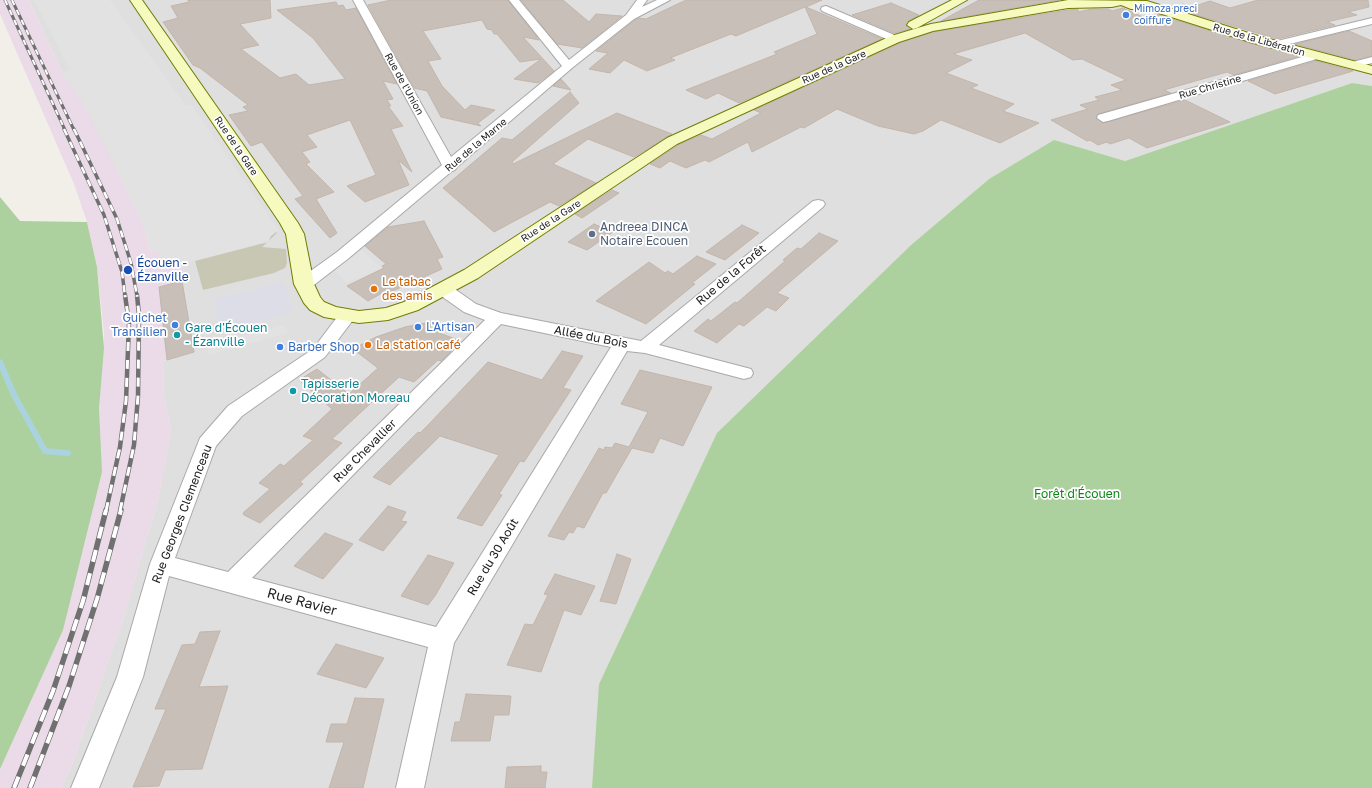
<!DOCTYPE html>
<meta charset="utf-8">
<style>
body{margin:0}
canvas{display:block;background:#f2efe9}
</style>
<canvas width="1372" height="788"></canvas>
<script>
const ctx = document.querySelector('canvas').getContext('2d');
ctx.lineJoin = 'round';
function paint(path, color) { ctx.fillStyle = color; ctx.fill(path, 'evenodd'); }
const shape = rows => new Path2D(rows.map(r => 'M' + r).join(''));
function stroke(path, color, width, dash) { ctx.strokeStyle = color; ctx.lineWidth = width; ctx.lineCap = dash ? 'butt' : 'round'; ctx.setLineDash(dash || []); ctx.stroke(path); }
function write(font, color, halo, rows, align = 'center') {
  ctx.font = font + ' "Golos Text",sans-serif'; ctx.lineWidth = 3.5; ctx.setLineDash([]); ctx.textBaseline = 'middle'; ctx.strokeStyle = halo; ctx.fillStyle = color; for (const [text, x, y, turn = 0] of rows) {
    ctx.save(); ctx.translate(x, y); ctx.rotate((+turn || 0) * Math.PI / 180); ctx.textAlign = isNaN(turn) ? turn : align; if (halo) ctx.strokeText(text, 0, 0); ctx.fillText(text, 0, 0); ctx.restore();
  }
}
paint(shape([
 [29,0,1372,0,1372,86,1352,83,1125,161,1054,141,989,179,911,245,717,434,599,684,633,788,61,788,72,765,124,616,158,500,171,430,164,396,163,361,194,352,181,281,184,280,183,266,164,269,120,177,62,72]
]), '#e0dfdf');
paint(shape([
 [0,0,29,0,62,72,81,100,120,177,142,222,151,252,158,251,164,269,183,266,184,280,181,281,194,352,163,361,164,396,171,430,158,500,124,616,72,765,61,788,0,788,0,769,99,409,104,333,97,267,87,222,74,184,0,14]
]), '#ebdbe8');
paint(shape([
 [236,176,277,233,262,247,286,249,287,263,285,268,274,273,203,290,194,257]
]), '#c7c7b4');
paint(shape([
 [1352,83,1372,86,1372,788,592,788,599,684,717,433,911,245,989,179,1054,140,1125,161],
 [0,197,20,221,87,222,97,267,104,348,99,409,102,472,63,630,0,769]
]), '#add19e');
paint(shape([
 [34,0,110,0,186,106,191,104,279,230,271,236,268,242,164,269,158,251,151,252,142,222,114,164,81,100,62,72,70,70],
 [360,249,382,268,346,283,334,270],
 [284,325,288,333,209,355,208,345]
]), '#e2e2e2');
paint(shape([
 [284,282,293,312,226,331,218,329,214,299]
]), '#dddde8');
stroke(shape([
 [0,362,14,395,45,451,68,453]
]), '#aad3df', 6);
const building = shape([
 [188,0,270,0,271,18,240,24,259,45,241,49,280,78,296,74,309,85,345,79,313,38,277,10,336,2,338,6,343,5,346,10,356,8,397,84,383,81,393,99,387,100,391,106,388,106,403,126,391,129,412,172,398,160,409,185,365,202,347,186,376,175,350,120,307,135,317,147,302,152,310,162,306,164,334,192,316,199,337,233,330,238,295,199,303,196,262,142,251,146,229,115,248,111,243,107,248,105,200,68,193,65,163,22,178,18,171,6,189,2,188,0],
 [391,0,508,0,539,40,523,37,554,71,538,83,514,79,541,59,520,62,497,34,494,34,492,30,487,29,482,20,423,31,441,59,428,61,442,86,465,110,471,105,495,110,478,123,481,126,441,117,427,91,414,88,368,5,391,0],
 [521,0,563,0,589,22,596,14,622,16,582,48,557,44,521,0],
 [686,0,822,0,806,7,882,39,739,103,718,93,706,99,686,90,777,54,774,52,817,34,805,7,736,36,731,34,670,58,675,60,647,71,624,60,610,73,589,69,608,53,596,51,635,20,639,18,646,19,686,0],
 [979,0,1059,0,941,21,979,0],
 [1258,0,1368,0,1369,7,1348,12,1357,15,1327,22,1335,25,1277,39,1173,8,1183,4,1192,7,1210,1,1230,8,1258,0],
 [891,3,919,15,908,21,906,24,910,29,894,33,852,15,891,3],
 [1123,8,1145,18,1156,14,1250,43,1299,56,1234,75,1227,72,1164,90,1171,93,1098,114,1096,118,1103,123,1185,100,1230,122,1147,148,1129,138,1110,144,1107,142,1098,145,1090,140,1087,141,1051,120,1088,109,1080,105,1099,100,1095,97,1122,90,1111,85,1126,80,1082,59,1073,60,1025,33,953,54,972,60,946,73,978,85,971,88,1014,104,1003,111,1039,123,1000,143,941,120,923,131,914,134,878,126,837,109,804,128,801,127,752,152,748,142,709,162,705,160,686,168,670,161,660,168,650,164,678,145,701,135,712,139,761,113,754,110,900,43,933,32,1068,10,1078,9,1078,12,1092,9,1108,9,1112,11,1123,8],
 [1349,31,1372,41,1372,56,1355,60,1295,44,1349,31],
 [1316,61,1353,71,1275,94,1248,81,1316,61],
 [561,79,571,90,553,86,561,79],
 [570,92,579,103,512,162,513,164,617,113,672,134,634,157,588,139,553,164,596,183,559,206,550,202,494,232,443,188,502,138,512,140,570,92],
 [612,190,619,193,582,218,575,214,612,190],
 [424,221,443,257,437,259,442,269,386,294,384,292,368,301,347,286,384,268,382,266,386,264,365,246,388,227,424,221],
 [594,224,613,232,587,250,568,242,594,224],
 [742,225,759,233,725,260,706,252,742,225],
 [819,233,838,241,777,293,789,298,776,311,767,307,744,326,739,324,717,343,694,331,708,319,711,321,735,302,737,303,785,261,783,260,797,248,801,249,819,233],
 [697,256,716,264,692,283,695,284,646,324,596,301,649,262,665,273,668,271,673,274,697,256],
 [182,281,194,352,167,360,159,287,182,281],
 [430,322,431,330,461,341,441,361,438,360,414,382,399,377,332,439,342,443,300,482,303,484,260,523,244,515,243,513,270,489,259,483,280,464,284,466,313,440,303,436,332,409,299,380,317,369,349,394,378,368,353,349,376,337,405,327,430,322],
 [562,351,583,356,563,388,571,390,524,462,520,461,499,494,502,495,482,526,457,518,499,455,440,436,390,485,373,477,418,432,420,433,429,424,488,362,542,380,562,351],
 [640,370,712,387,683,446,660,438,653,453,632,448,606,493,603,493,584,528,577,526,573,533,569,532,564,540,548,536,599,448,604,450,605,447,612,448,615,443,629,447,648,412,621,404,640,370],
 [388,506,406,512,401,521,407,522,383,551,359,540,388,506],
 [325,533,353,544,323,579,294,566,325,533],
 [617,554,631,559,616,604,600,601,617,554],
 [428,555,454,563,435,596,428,605,401,596,428,555],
 [555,574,595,586,581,615,564,610,541,672,507,665,525,624,533,625,548,595,544,594,555,574],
 [220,631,199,687,228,686,202,769,165,770,159,786,133,787,166,709,155,709,182,645,195,644,200,632,220,631],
 [336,644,384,658,366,688,317,674,336,644],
 [466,694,511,696,509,715,494,715,490,741,451,741,455,722,460,722,466,694],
 [355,698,384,699,363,788,329,788,344,742,326,742,331,724,347,724,355,698],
 [541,766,541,772,547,772,545,788,505,788,507,767,541,766]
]);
paint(building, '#c7bfb8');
stroke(building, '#c4b6ab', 1);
const street = shape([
 [353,0,363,0,451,157,562,66,509,0,519,0,569,60,626,15,637,0,647,0,642,7,657,0,670,0,634,19,572,68,457,167,455,170,452,171,349,258,310,288,304,289,298,288,296,284,298,280,337,252,442,165,353,0],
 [826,6,899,37,900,39,895,42,891,41,822,11,821,9,822,7,826,6],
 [1372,18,1372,24,1273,48,1267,45,1269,43,1372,18],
 [1316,53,1322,56,1320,58,1108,121,1103,122,1097,118,1098,115,1316,53],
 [1372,57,1372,63,1353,68,1347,65,1349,63,1372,57],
 [818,200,823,201,825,204,823,207,659,345,751,369,753,373,751,377,744,379,645,353,627,351,454,643,424,788,396,788,428,647,169,576,143,677,99,788,71,788,117,677,150,564,200,438,228,406,313,349,341,312,347,311,353,312,356,316,325,357,242,416,216,446,175,558,228,572,485,320,464,312,437,293,435,289,437,285,443,284,449,285,476,304,501,313,641,341,813,201,818,200],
 [501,324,611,347,436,627,252,578,501,324]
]);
const secondary = shape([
 [130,0,142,0,298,223,304,234,314,284,320,297,324,302,336,307,359,311,386,308,404,302,464,270,667,138,891,36,931,24,1068,0,1147,1,1258,36,1372,66,1372,74,1250,42,1146,9,1131,9,1121,5,1112,7,1068,8,933,31,899,42,677,144,478,278,418,310,388,320,359,323,324,317,310,310,304,303,294,284,286,234,280,223,130,0],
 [952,0,967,0,917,28,913,29,907,25,909,22,952,0]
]);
stroke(street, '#a9a9a9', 2);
stroke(secondary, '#707d05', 2);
paint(street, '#fff');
paint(secondary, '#f7fabf');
const railFar3 = shape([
 [5,0,65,130],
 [12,0,74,130]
]);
const railFar2 = shape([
 [64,129,104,215,122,272,125,296],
 [74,129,117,219,131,263,137,296]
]);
const railFar1 = shape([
 [106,511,120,447,126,401,129,323,125,295],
 [120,511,134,445,138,396,139,315,137,295]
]);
const rail = shape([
 [14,788,53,691,83,601,106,510],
 [30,788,69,686,97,599,121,510]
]);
stroke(railFar3, '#707070', 3);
stroke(railFar2, '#707070', 3.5);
stroke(railFar1, '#707070', 4.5);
stroke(rail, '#707070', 5.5);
stroke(railFar3, '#fff', 2, [5.5]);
stroke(railFar2, '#fff', 2.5, [7]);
stroke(railFar1, '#fff', 3, [9]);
stroke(rail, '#fff', 4, [12]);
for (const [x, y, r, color] of [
 [1126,15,4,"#3f7fe0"],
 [592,234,4,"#5c6f8a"],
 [128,270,5,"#1a4fb4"],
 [374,289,4,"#e8710a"],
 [175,325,4,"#3f7fe0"],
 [418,327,4,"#3f7fe0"],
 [177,335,4,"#0f9aa8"],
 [368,345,4,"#e8710a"],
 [280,347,4,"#3f7fe0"],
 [293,391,4,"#0f9aa8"]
]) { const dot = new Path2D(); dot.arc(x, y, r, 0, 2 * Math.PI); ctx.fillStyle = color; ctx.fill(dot); stroke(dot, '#fff', 1.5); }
write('10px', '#366cbe', '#fff', [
 ["Mimoza preci",1134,9],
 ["coiffure",1134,21]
], 'left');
write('10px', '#222', '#fff', [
 ["Rue de la Libération",1259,40,16],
 ["Rue de la Gare",834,67,-24],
 ["Rue de l'Union",404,84,61],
 ["Rue Christine",1210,87,-16],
 ["Rue de la Marne",476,145,-40],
 ["Rue de la Gare",236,146,56],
 ["Rue de la Gare",551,221,-33]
]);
write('12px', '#4e5e75', '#fff', [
 ["Andreea DINCA",600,227],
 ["Notaire Ecouen",600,241]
], 'left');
write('12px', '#164399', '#fff', [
 ["Écouen -",137,263],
 ["Ézanville",137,277]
], 'left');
write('12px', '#222', '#fff', [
 ["Rue de la Forêt",731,275,-40],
 ["Allée du Bois",591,337,11],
 ["Rue Chevallier",365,451,-45],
 ["Rue Georges Clemenceau",182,514,-69],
 ["Rue du 30 Août",493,557,-59]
]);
write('12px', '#c56008', '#fff', [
 ["Le tabac",382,282],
 ["des amis",382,296],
 ["La station café",376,345]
], 'left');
write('12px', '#366cbe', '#fff', [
 ["Guichet",167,318,"right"],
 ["Transilien",167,332,"right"],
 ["L'Artisan",426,327],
 ["Barber Shop",288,347]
], 'left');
write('12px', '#0d838f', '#fff', [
 ["Gare d'Écouen",185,328],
 ["- Ézanville",185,342],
 ["Tapisserie",301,384],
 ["Décoration Moreau",301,398]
], 'left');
write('12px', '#0c8416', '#fff', [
 ["Forêt d'Écouen",1077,494]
]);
write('14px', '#222', '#fff', [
 ["Rue Ravier",302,602,15]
]);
</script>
